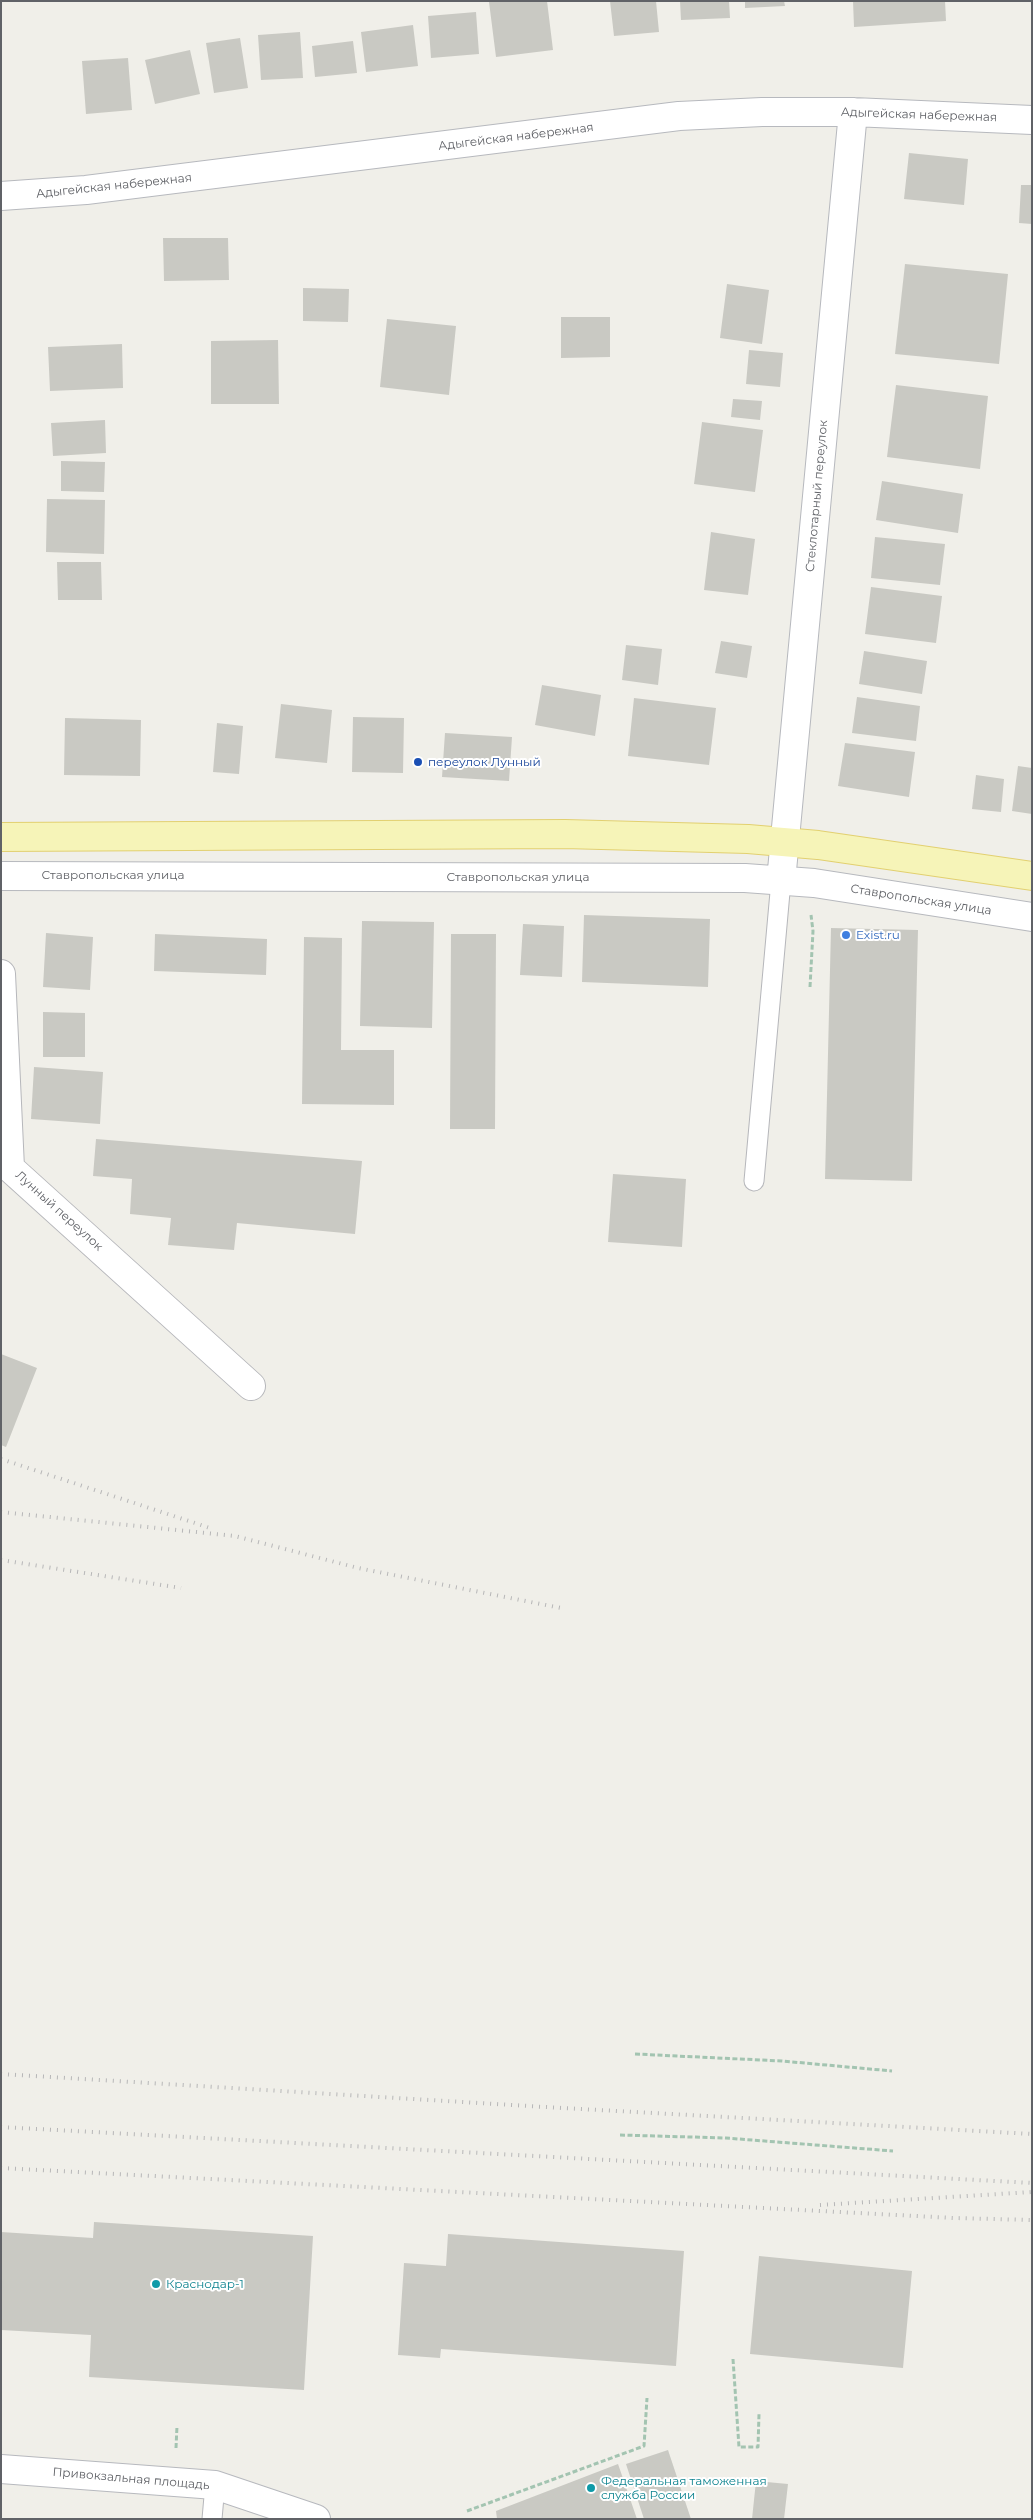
<!DOCTYPE html>
<meta charset="utf-8">
<style>
body{margin:0}
#map{position:relative;width:1033px;height:2520px;overflow:hidden;background:#f0efe9;font-family:Montserrat,sans-serif}
canvas{display:block}
.frame{position:absolute;inset:0;border:2px solid #606267;pointer-events:none}
</style>
<div id="map">
<canvas width="1033" height="2520"></canvas>
<div class="frame"></div>
</div>
<script>
const ctx = document.querySelector('canvas').getContext('2d');
ctx.lineJoin = 'round';
function paint(path, color) { ctx.fillStyle = color; ctx.fill(path, 'evenodd'); }
const shape = rows => new Path2D(rows.map(r => 'M' + r).join(''));
function stroke(path, color, width, dash) { ctx.strokeStyle = color; ctx.lineWidth = width; ctx.lineCap = dash ? 'butt' : 'round'; ctx.setLineDash(dash || []); ctx.stroke(path); }
function write(font, color, halo, rows, align = 'center') {
  ctx.font = font + ' Montserrat,sans-serif'; ctx.lineWidth = 4; ctx.setLineDash([]); ctx.textBaseline = 'middle'; ctx.strokeStyle = halo; ctx.fillStyle = color; for (const [text, x, y, turn = 0] of rows) {
    ctx.save(); ctx.translate(x, y); ctx.rotate((+turn || 0) * Math.PI / 180); ctx.textAlign = isNaN(turn) ? turn : align; if (halo) ctx.strokeText(text, 0, 0); ctx.fillText(text, 0, 0); ctx.restore();
  }
}
paint(shape([
 [547,1,553,50,496,57,489,2],
 [610,1,656,1,659,32,614,36],
 [680,1,729,1,730,18,681,20],
 [745,1,784,1,785,6,745,8],
 [853,1,945,1,946,21,854,27],
 [476,12,479,54,431,58,428,16],
 [413,25,418,66,366,72,361,32],
 [300,32,303,78,261,80,258,35],
 [240,38,248,88,214,93,206,43],
 [353,41,357,73,315,77,312,46],
 [190,50,200,94,155,104,145,60],
 [128,58,132,110,86,114,82,61],
 [909,153,968,159,964,205,904,199],
 [1021,185,1032,185,1032,224,1019,223],
 [163,238,228,238,229,280,164,281],
 [905,264,1008,274,999,364,895,354],
 [727,284,769,290,762,344,720,338],
 [303,288,349,289,348,322,303,321],
 [561,317,610,317,610,357,561,358],
 [387,319,456,326,449,395,380,387],
 [278,340,279,404,211,404,211,341],
 [122,344,123,388,50,391,48,347],
 [749,350,783,353,780,387,746,384],
 [896,385,988,396,980,469,887,457],
 [733,399,762,401,760,420,731,417],
 [105,420,106,453,53,456,51,423],
 [702,422,763,430,755,492,694,484],
 [61,461,105,462,104,492,61,491],
 [882,481,963,494,958,533,876,520],
 [47,499,105,500,104,554,46,552],
 [711,532,755,539,748,595,704,590],
 [875,537,945,544,940,585,871,578],
 [57,562,101,562,102,600,58,600],
 [871,587,942,596,936,643,865,634],
 [721,641,752,646,747,678,715,673],
 [626,645,662,649,658,685,622,680],
 [864,651,927,661,922,694,859,684],
 [542,685,601,695,595,736,535,725],
 [857,697,920,706,916,741,852,733],
 [634,698,716,708,709,765,628,756],
 [281,704,332,710,327,763,275,758],
 [353,717,404,718,403,773,352,772],
 [65,718,141,720,140,776,64,775],
 [217,723,243,726,239,774,213,772],
 [445,733,512,737,509,781,442,777],
 [845,743,915,752,909,797,838,786],
 [1018,766,1032,768,1032,814,1012,811],
 [976,775,1004,779,1001,812,972,809],
 [584,915,710,919,708,987,582,982],
 [362,921,434,922,432,1028,360,1026],
 [523,924,564,926,562,977,520,975],
 [831,928,918,930,912,1181,825,1179],
 [46,933,93,937,90,990,43,987],
 [155,934,267,939,266,975,154,971],
 [451,934,496,934,495,1129,450,1129],
 [304,937,342,938,341,1050,394,1050,394,1105,302,1104],
 [43,1012,85,1013,85,1057,43,1057],
 [34,1067,103,1072,100,1124,31,1119],
 [96,1139,362,1161,355,1234,237,1223,234,1250,168,1245,171,1218,130,1214,132,1179,93,1176],
 [613,1174,686,1179,682,1247,608,1242],
 [1,1354,37,1368,6,1447,1,1445],
 [94,2222,313,2236,304,2390,89,2377,91,2335,1,2330,1,2232,93,2238],
 [448,2234,684,2251,676,2366,441,2349,440,2358,398,2355,404,2263,446,2266],
 [759,2256,912,2271,903,2368,750,2354],
 [668,2450,691,2519,644,2519,626,2464],
 [618,2464,637,2519,497,2519,496,2511],
 [756,2481,788,2484,784,2519,752,2519]
]), '#c9c9c3');
const lane = shape([
 [754,1181,781,881],
 [212,2519,215,2485]
]);
const street = shape([
 [1,974,10,1168,251,1386]
]);
const secondary = shape([
 [1,196,86,190,679,116,762,112,853,112,1032,120],
 [1,876,745,878,814,883,1032,917],
 [781,881,853,112],
 [1,2469,215,2485,316,2519]
]);
const primary = shape([
 [1,837,565,834,748,839,818,845,1032,876]
]);
stroke(lane, '#b6b7bb', 21);
stroke(street, '#b6b7bb', 30);
stroke(secondary, '#b7b9be', 30);
stroke(primary, '#e2d070', 30);
stroke(shape([
 [810,987,813,931,811,915],
 [635,2054,782,2061,892,2071],
 [620,2135,726,2138,893,2151],
 [733,2359,739,2447,758,2447,759,2414],
 [176,2448,177,2426],
 [467,2511,644,2446,647,2398]
]), '#a3c4b1', 3, [5, 2.5]);
stroke(lane, '#fff', 19);
stroke(street, '#fff', 28);
stroke(secondary, '#fff', 28);
stroke(primary, '#f6f4b8', 28);
stroke(shape([
 [1,1459,213,1529],
 [1,1512,235,1536,358,1568,561,1608],
 [1,1560,181,1588],
 [1,2074,545,2107,1032,2134],
 [1,2127,1032,2183],
 [1,2168,954,2218,1032,2220],
 [820,2205,1032,2192]
]), '#b6b6b7', 4, [1, 6]);
for (const [x, y, r, color] of [
 [418,762,5,"#1a4fb4"],
 [846,935,5,"#3f7fe0"],
 [156,2284,5,"#0f9aa8"],
 [591,2488,5,"#0f9aa8"]
]) { const dot = new Path2D(); dot.arc(x, y, r, 0, 2 * Math.PI); ctx.fillStyle = color; ctx.fill(dot); stroke(dot, '#fff', 2); }
write('12px', '#606267', '#fff', [
 ["Адыгейская набережная",919,115,2],
 ["Адыгейская набережная",516,137,-7],
 ["Адыгейская набережная",114,186,-6],
 ["Стеклотарный переулок",817,496,-85],
 ["Ставропольская улица",113,875],
 ["Ставропольская улица",518,877],
 ["Ставропольская улица",921,900,9],
 ["Лунный переулок",59,1211,42],
 ["Привокзальная площадь",131,2479,5]
]);
write('12px', '#164399', '#fff', [
 ["переулок Лунный",428,762]
], 'left');
write('12px', '#366cbe', '#fff', [
 ["Exist.ru",856,935]
], 'left');
write('12px', '#0d838f', '#fff', [
 ["Краснодар-1",166,2284],
 ["Федеральная таможенная",601,2481],
 ["служба России",601,2495]
], 'left');
</script>
